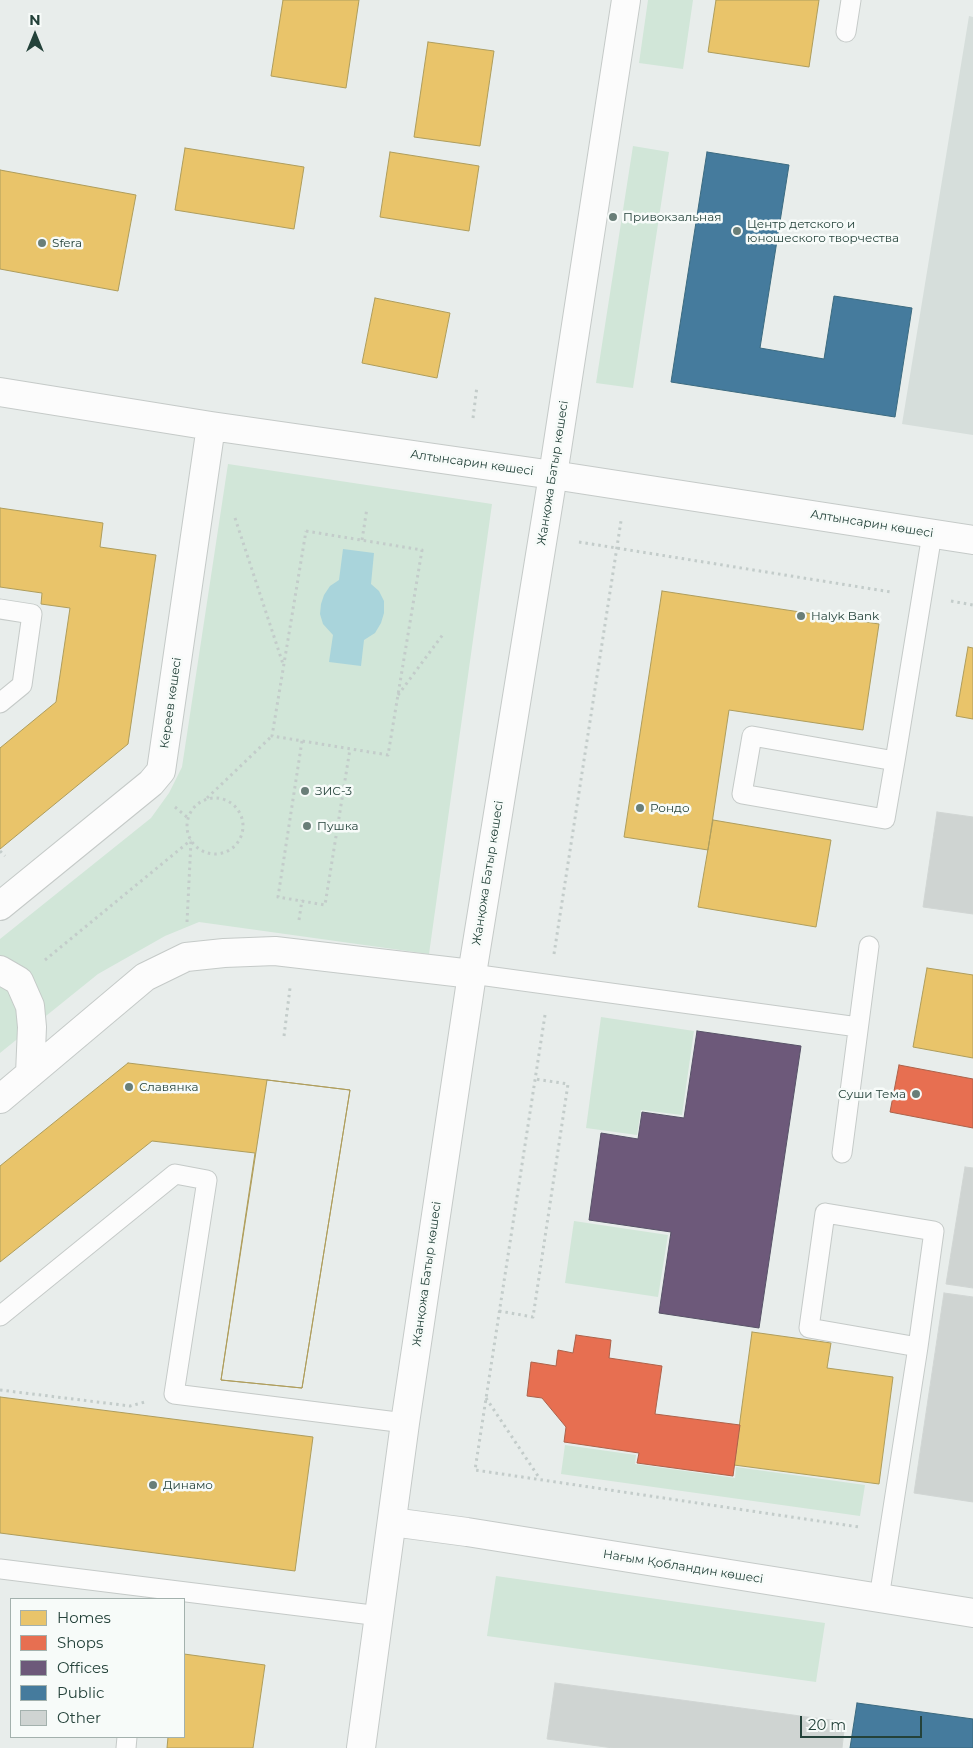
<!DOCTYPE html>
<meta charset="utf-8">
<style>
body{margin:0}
#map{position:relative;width:973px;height:1748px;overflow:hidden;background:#e8edeb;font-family:Montserrat,sans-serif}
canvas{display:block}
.legend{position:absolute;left:10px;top:1598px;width:175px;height:140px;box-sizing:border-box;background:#f7fbf9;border:1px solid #a3b1ad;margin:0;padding:6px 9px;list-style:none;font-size:15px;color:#24423a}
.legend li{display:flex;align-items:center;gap:10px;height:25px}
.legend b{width:25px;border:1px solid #a3b1ad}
.north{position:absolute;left:10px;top:10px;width:50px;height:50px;-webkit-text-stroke:4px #f7fbf9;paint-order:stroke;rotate:0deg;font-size:14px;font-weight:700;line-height:20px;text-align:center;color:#24423a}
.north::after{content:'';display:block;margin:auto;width:18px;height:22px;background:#24423a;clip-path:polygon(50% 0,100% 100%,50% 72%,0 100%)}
.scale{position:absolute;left:800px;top:1716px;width:122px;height:22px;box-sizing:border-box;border:2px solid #24423a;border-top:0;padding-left:6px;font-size:15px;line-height:18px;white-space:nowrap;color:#24423a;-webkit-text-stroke:4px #f7fbf9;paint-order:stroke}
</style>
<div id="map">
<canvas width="973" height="1748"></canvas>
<ul class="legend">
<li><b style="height:14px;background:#e9c46a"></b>Homes</li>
<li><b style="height:14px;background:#e76f51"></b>Shops</li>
<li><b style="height:14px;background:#6d597a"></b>Offices</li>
<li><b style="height:14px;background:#457b9d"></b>Public</li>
<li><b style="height:14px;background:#cfd4d2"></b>Other</li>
</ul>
<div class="north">N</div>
<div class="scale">20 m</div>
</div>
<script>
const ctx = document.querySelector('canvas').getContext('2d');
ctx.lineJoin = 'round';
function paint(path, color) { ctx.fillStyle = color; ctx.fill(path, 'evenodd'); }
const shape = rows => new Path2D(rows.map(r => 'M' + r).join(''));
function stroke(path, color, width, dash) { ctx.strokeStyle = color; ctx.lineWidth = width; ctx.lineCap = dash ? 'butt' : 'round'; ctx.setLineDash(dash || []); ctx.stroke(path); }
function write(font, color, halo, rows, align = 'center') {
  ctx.font = font + ' Montserrat,sans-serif'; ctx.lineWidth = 5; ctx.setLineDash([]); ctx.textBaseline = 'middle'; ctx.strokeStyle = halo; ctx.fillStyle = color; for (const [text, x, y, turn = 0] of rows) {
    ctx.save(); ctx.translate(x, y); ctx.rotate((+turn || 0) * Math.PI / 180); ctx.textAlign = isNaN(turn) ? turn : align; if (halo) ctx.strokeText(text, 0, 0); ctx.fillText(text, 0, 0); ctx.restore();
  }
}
paint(shape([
 [969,16,973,17,973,435,902,424]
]), '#d6dedb');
paint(shape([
 [648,0,693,0,683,69,639,63],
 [633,146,669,152,633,388,596,383],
 [228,464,492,504,429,954,199,922,165,936,98,974,0,1053,0,939,151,818,169,793,182,767],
 [601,1017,694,1031,682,1115,641,1110,637,1135,586,1128],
 [574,1221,668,1235,658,1297,565,1283],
 [565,1445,636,1455,635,1464,735,1478,736,1467,865,1485,860,1516,561,1474],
 [496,1576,825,1623,816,1682,487,1636]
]), '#d1e6d8');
paint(shape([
 [343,549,374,553,371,584,379,591,384,601,384,613,381,623,375,633,364,640,361,666,329,662,333,635,323,624,320,614,321,604,324,595,330,586,339,580]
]), '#a9d4db');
const homes = shape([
 [283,0,359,0,346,88,271,76,283,0],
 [716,0,819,0,809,67,708,52,716,0],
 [428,42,494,51,480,146,414,137,428,42],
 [185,148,304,167,294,229,175,210,185,148],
 [390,152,479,166,469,231,380,217,390,152],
 [0,170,136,195,118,291,0,269,0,170],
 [375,298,450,313,437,378,362,363,375,298],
 [0,508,103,523,100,547,156,555,128,744,0,849,0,748,56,702,70,608,41,604,42,593,0,587,0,508],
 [662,591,879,624,863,730,729,710,708,850,624,837,662,591],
 [968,647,973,648,973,719,956,716,968,647],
 [713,820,831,840,816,927,698,907,713,820],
 [927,968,973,975,973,1058,913,1047,927,968],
 [128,1063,350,1090,302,1388,221,1380,255,1153,152,1141,0,1262,0,1166,128,1063],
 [267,1080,350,1090,302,1388,221,1380,267,1080],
 [752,1332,831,1343,827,1368,893,1377,879,1484,734,1465,752,1332],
 [0,1397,313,1437,295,1571,0,1533,0,1397],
 [184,1654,265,1665,253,1748,167,1748,168,1737,184,1737,184,1654]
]);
paint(homes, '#e9c46a');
stroke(homes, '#ae9d5c', 1);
const shops = shape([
 [899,1065,973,1079,973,1128,890,1112,899,1065],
 [576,1335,611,1340,609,1358,662,1366,655,1414,740,1425,733,1476,637,1463,639,1453,564,1442,566,1427,542,1398,527,1396,531,1362,556,1366,558,1350,573,1353,576,1335]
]);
paint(shops, '#e76f51');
stroke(shops, '#ac624a', 1);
const offices = shape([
 [697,1031,801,1046,759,1328,659,1313,671,1232,589,1220,601,1133,638,1139,642,1112,684,1118,697,1031]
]);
paint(offices, '#6d597a');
stroke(offices, '#575267', 1);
const public = shape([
 [707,152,789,165,760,348,824,359,834,296,912,308,895,417,671,382,707,152],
 [857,1703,973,1719,973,1748,850,1748,857,1703]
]);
paint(public, '#457b9d');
stroke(public, '#3b6a7f', 1);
const building = shape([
 [937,812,973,817,973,914,923,907,937,812],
 [965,1167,973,1168,973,1288,946,1284,965,1167],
 [944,1293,973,1297,973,1502,914,1493,944,1293],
 [555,1683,845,1722,842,1748,613,1748,547,1739,555,1683]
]);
paint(building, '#cfd4d2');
stroke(building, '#d1d6d4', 1);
const service = shape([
 [846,32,851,0],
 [0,609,32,614,22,685,0,703],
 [752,736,895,761,885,819,742,794,752,736],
 [895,761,932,534],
 [472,974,858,1027],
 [842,1153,869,946],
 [0,1316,175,1174,207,1180,174,1394,405,1423],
 [0,1569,380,1616],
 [879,1598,918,1347,809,1328,825,1213,934,1231,918,1347],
 [126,1748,127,1737]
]);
const minor = shape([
 [0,392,211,426,553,475,973,540],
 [0,906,151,783,161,771,211,426],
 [0,970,19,981,30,1006,32,1027,30,1074],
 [0,1099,145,977,186,957,224,953,275,951,472,974],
 [392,1522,467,1532,973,1613]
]);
const tertiary = shape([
 [361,1748,405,1423,472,974,553,475,626,0]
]);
stroke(service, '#c5cac8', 21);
stroke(minor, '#c5cac8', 30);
stroke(tertiary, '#c5cac8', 30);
stroke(shape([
 [473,418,477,386],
 [235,518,283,664],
 [306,531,422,550,388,755,272,736,306,531],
 [362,540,367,508],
 [579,542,891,592],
 [951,601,973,605],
 [398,695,444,633],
 [302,741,278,897,325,905,350,749],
 '187 826a28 28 0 1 1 56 0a28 28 0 1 1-56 0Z',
 [207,798,272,736],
 [175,807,188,818],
 [0,851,5,856],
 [299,920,302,900],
 [187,922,191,841],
 [554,954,621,521],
 [45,960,191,840],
 [545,1015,475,1470,859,1527],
 [284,1036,290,988],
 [499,1311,533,1317,568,1084,535,1079],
 [0,1390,130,1406,145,1402],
 [486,1398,540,1479]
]), '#c3ccca', 3, [2.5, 4]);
stroke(service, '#fcfcfc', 19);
stroke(minor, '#fcfcfc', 28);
stroke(tertiary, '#fcfcfc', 28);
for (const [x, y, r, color] of [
 [613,217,5,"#697e78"],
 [737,231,5,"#697e78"],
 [42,243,5,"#697e78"],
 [801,616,5,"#697e78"],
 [305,791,5,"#697e78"],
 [640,808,5,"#697e78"],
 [307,826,5,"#697e78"],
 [129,1087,5,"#697e78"],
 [916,1094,5,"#697e78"],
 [153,1485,5,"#697e78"]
]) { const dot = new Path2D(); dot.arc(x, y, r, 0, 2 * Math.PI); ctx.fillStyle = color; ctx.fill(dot); stroke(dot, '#f7fbf9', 2); }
write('12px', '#24423a', '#f7fbf9', [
 ["Привокзальная",623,217],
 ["Центр детского и",747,224],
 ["юношеского творчества",747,238],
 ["Sfera",52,243],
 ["Halyk Bank",811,616],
 ["ЗИС-3",315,791],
 ["Рондо",650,808],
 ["Пушка",317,826],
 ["Славянка",139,1087],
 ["Суши Тема",906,1094,"right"],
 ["Динамо",163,1485]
], 'left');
write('12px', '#24423a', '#f7fbf9', [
 ["Алтынсарин көшесі",472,463,8],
 ["Жанқожа Батыр көшесі",553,473,-81],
 ["Алтынсарин көшесі",872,524,9],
 ["Кереев көшесі",171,703,-82],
 ["Жанқожа Батыр көшесі",488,873,-81],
 ["Жанқожа Батыр көшесі",427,1274,-82],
 ["Нағым Қобландин көшесі",683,1567,9]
]);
</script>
